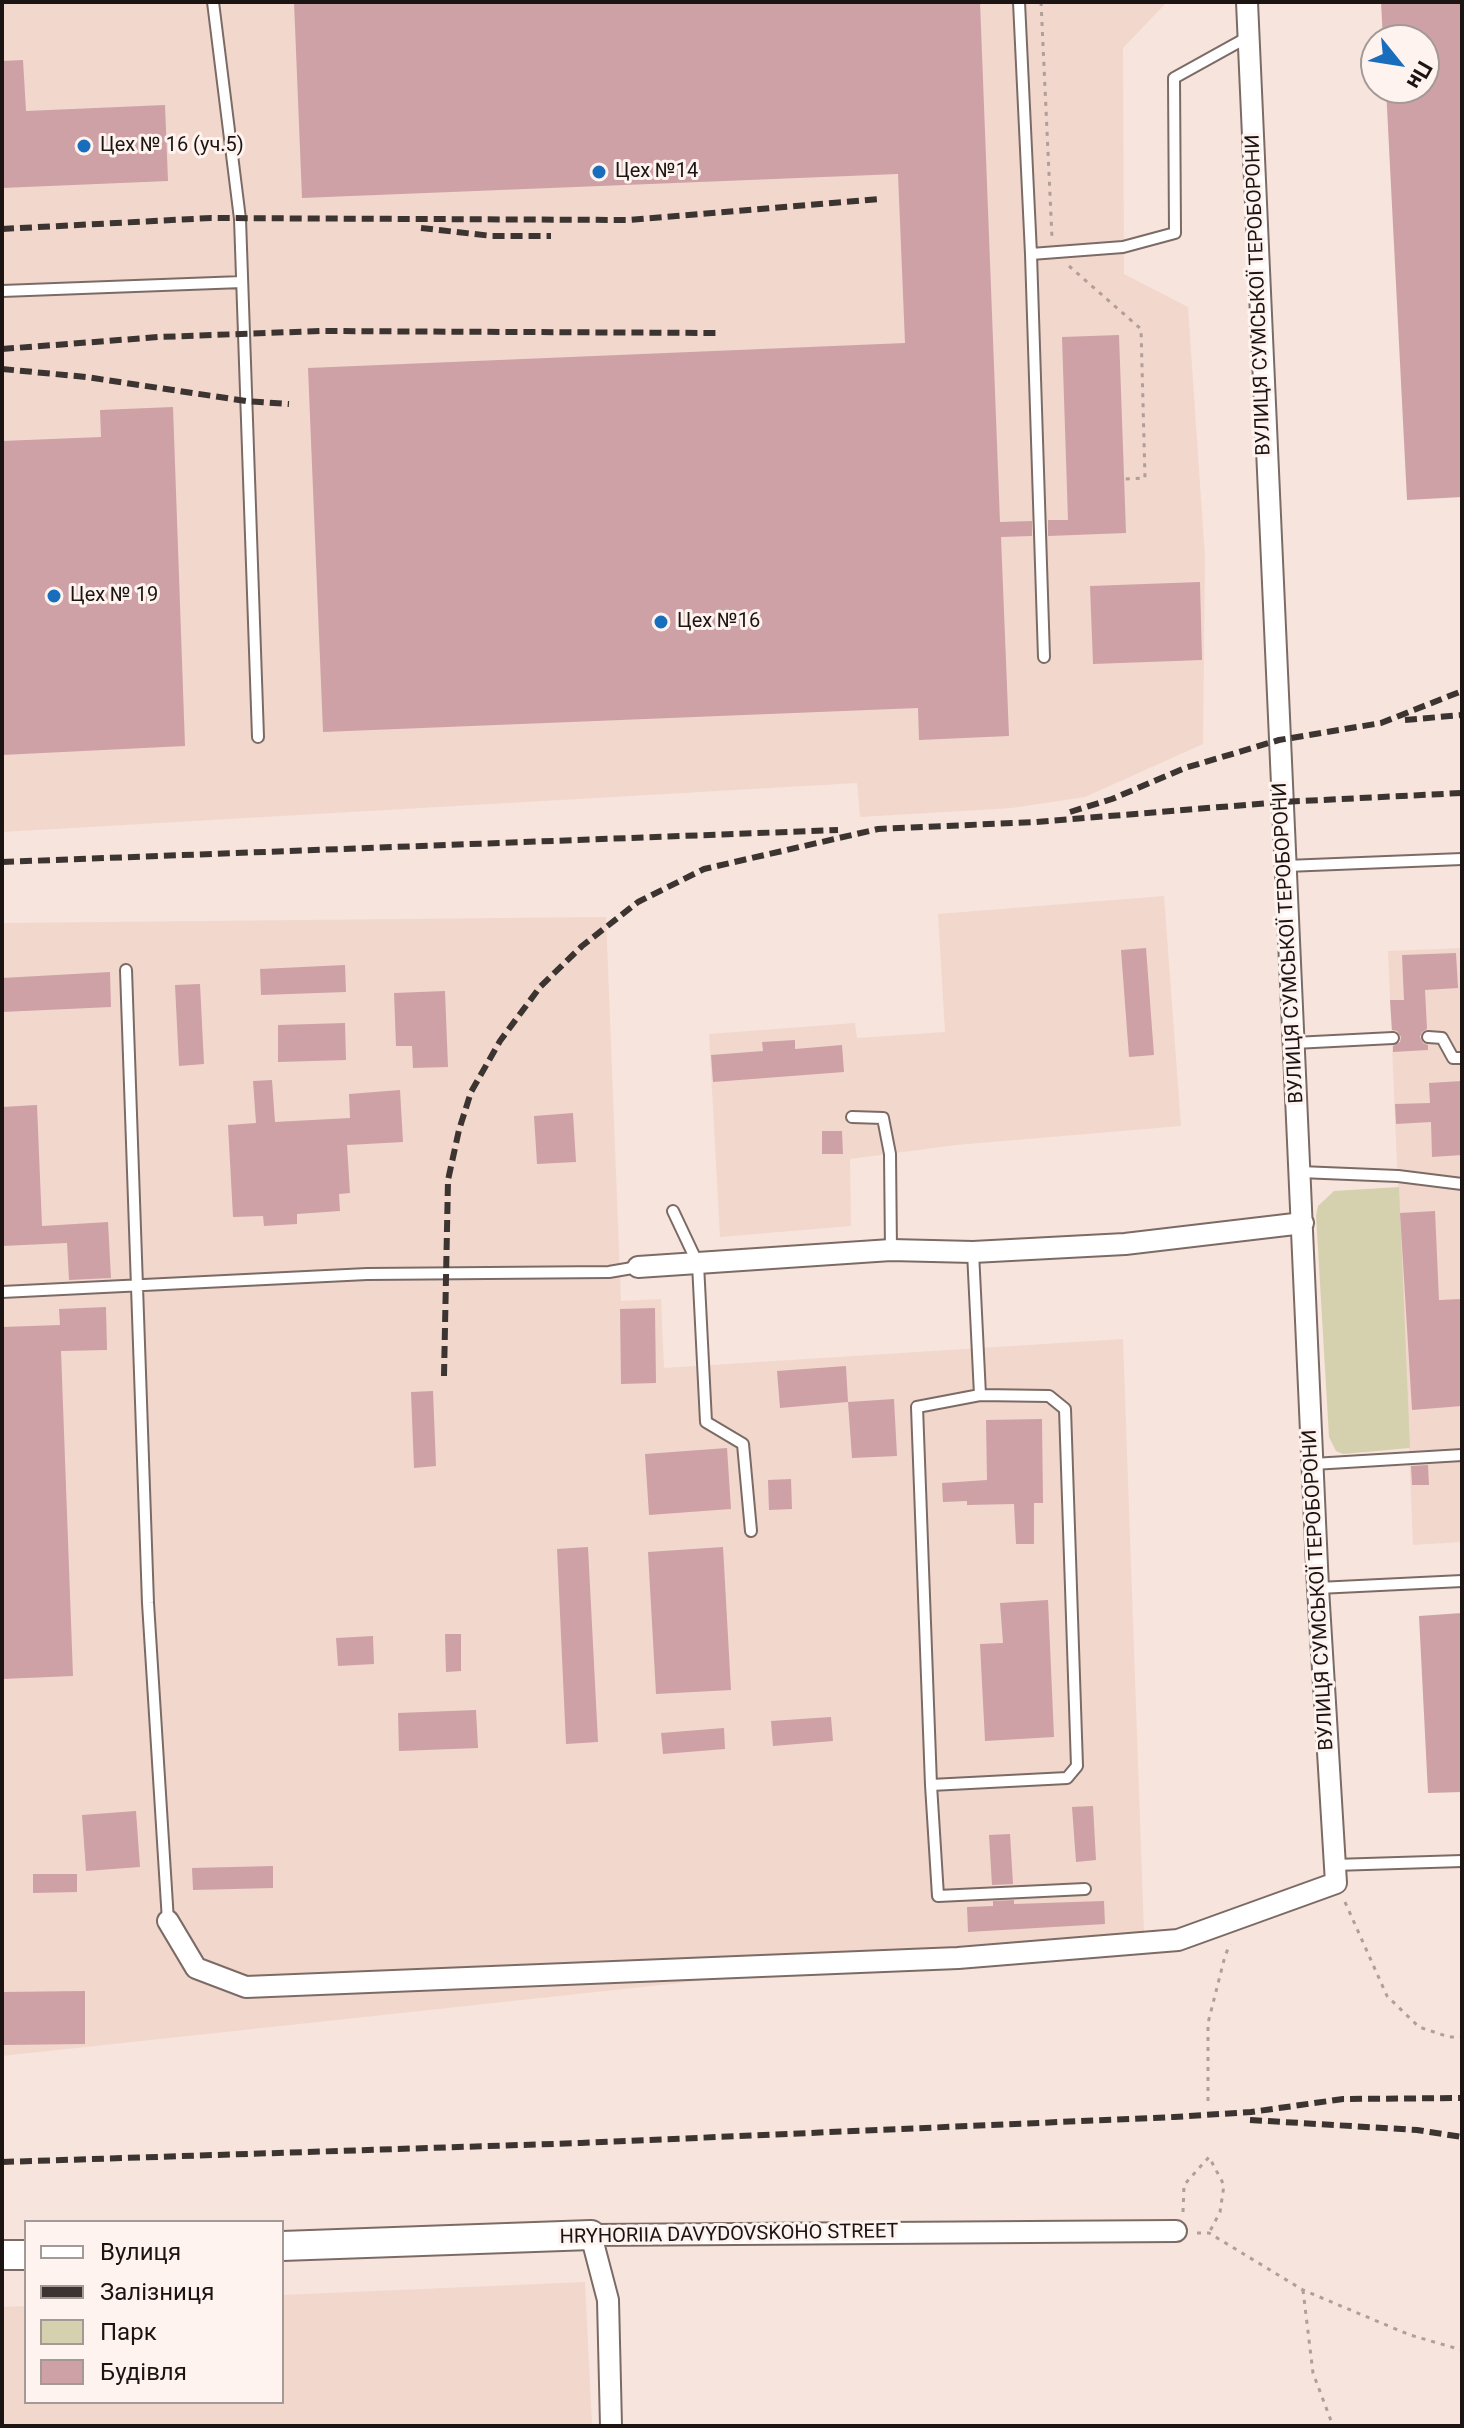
<!DOCTYPE html>
<meta charset="utf-8">
<style>
body{margin:0}
#map{position:relative;width:1464px;height:2428px;overflow:hidden;background:#f7e4dd;font-family:Roboto,sans-serif}
canvas{display:block}
.frame{position:absolute;inset:0;border:4px solid #1b1412;pointer-events:none}
.legend{position:absolute;left:24px;top:2220px;width:260px;height:184px;box-sizing:border-box;background:#fef3ef;border:2px solid #a39a97;margin:0;padding:10px 14px;list-style:none;font-size:24px;color:#1b1412}
.legend li{display:flex;align-items:center;gap:16px;height:40px}
.legend b{width:40px;border:2px solid #a39a97}
.north{position:absolute;left:1360px;top:24px;width:80px;height:80px;box-sizing:border-box;background:#fef3ef;border:2px solid #a39a97;border-radius:50%;rotate:120deg;font-size:22px;font-weight:700;line-height:32px;text-align:center;color:#1b1412}
.north::after{content:'';display:block;margin:auto;width:28px;height:36px;background:#186ebc;clip-path:polygon(50% 0,100% 100%,50% 72%,0 100%)}
</style>
<div id="map">
<canvas width="1464" height="2428"></canvas>
<div class="frame"></div>
<ul class="legend">
<li><b style="height:10px;background:#fff"></b>Вулиця</li>
<li><b style="height:10px;background:#3c3431"></b>Залізниця</li>
<li><b style="height:22px;background:#d5d1af"></b>Парк</li>
<li><b style="height:22px;background:#cea1a6"></b>Будівля</li>
</ul>
<div class="north">Пн</div>
</div>
<script>
const ctx = document.querySelector('canvas').getContext('2d');
ctx.lineJoin = 'round';
function paint(path, color) { ctx.fillStyle = color; ctx.fill(path, 'evenodd'); }
const shape = rows => new Path2D(rows.map(r => 'M' + r).join(''));
function stroke(path, color, width, dash) { ctx.strokeStyle = color; ctx.lineWidth = width; ctx.lineCap = dash ? 'butt' : 'round'; ctx.setLineDash(dash || []); ctx.stroke(path); }
function write(font, color, halo, rows, align = 'center') {
  ctx.font = font + ' Roboto,sans-serif'; ctx.lineWidth = 6; ctx.setLineDash([]); ctx.textBaseline = 'middle'; ctx.strokeStyle = halo; ctx.fillStyle = color; for (const [text, x, y, turn = 0] of rows) {
    ctx.save(); ctx.translate(x, y); ctx.rotate((+turn || 0) * Math.PI / 180); ctx.textAlign = isNaN(turn) ? turn : align; if (halo) ctx.strokeText(text, 0, 0); ctx.fillText(text, 0, 0); ctx.restore();
  }
}
paint(shape([
 [2,2,1167,2,1123,48,1124,274,1188,307,1205,558,1203,744,1085,797,1012,808,860,817,857,783,2,832],
 [1164,896,1181,1126,956,1145,850,1159,851,1226,720,1237,709,1034,855,1023,857,1038,945,1032,938,914],
 [606,917,621,1301,661,1299,664,1368,1123,1339,1144,1933,2,2056,2,923],
 [1462,948,1462,1542,1413,1545,1388,951],
 [585,2282,592,2426,2,2426,2,2307,26,2306,26,2402,282,2402,282,2295]
]), '#f2d7cd');
paint(shape([
 [1399,1187,1410,1448,1343,1454,1336,1451,1329,1437,1316,1215,1318,1206,1334,1191]
]), '#d5d1af');
paint(shape([
 [294,2,980,2,1000,522,1032,521,1032,536,1001,537,1009,736,919,740,918,708,323,732,308,368,905,343,898,174,302,198],
 [1381,2,1462,2,1462,497,1407,500,1386,88,1424,88,1424,40,1383,40],
 [23,60,26,111,165,105,168,181,2,188,2,61],
 [1119,335,1126,533,1048,536,1048,520,1068,520,1062,337],
 [173,407,185,746,2,755,2,441,101,437,100,410],
 [1200,582,1202,660,1093,664,1090,586],
 [1146,948,1154,1055,1129,1057,1121,950],
 [1456,953,1458,988,1425,990,1427,1029,1422,1032,1420,1037,1423,1043,1428,1045,1428,1050,1393,1052,1393,1046,1400,1042,1401,1037,1397,1031,1392,1030,1390,1000,1404,1000,1402,955],
 [345,965,346,992,261,995,260,969],
 [110,972,111,1007,2,1012,2,978],
 [200,984,204,1064,179,1066,175,985],
 [445,991,448,1067,413,1068,412,1046,396,1046,394,993],
 [345,1023,346,1060,278,1062,278,1025],
 [795,1040,795,1049,842,1045,844,1072,713,1082,711,1055,763,1051,762,1042],
 [272,1080,275,1122,350,1118,349,1094,400,1090,403,1142,347,1145,350,1193,339,1194,340,1211,297,1214,297,1224,264,1226,263,1216,233,1217,228,1125,256,1123,253,1081],
 [1462,1081,1462,1155,1432,1157,1431,1122,1396,1124,1395,1104,1430,1103,1429,1083],
 [37,1105,42,1226,108,1222,111,1278,69,1280,67,1243,2,1246,2,1107],
 [573,1113,576,1162,537,1164,534,1116],
 [822,1131,842,1131,843,1154,822,1154],
 [1435,1211,1439,1300,1462,1299,1462,1406,1412,1410,1400,1213],
 [106,1307,107,1350,61,1351,73,1676,2,1679,2,1327,60,1325,59,1309],
 [655,1308,656,1383,621,1384,620,1309],
 [846,1366,848,1402,780,1408,777,1371],
 [433,1391,436,1466,414,1468,411,1392],
 [894,1399,897,1456,852,1458,848,1402],
 [1042,1419,1043,1503,1034,1503,1034,1544,1016,1544,1014,1504,967,1505,967,1501,943,1502,942,1483,987,1480,986,1420],
 [727,1448,731,1509,649,1515,645,1454],
 [1428,1465,1429,1485,1412,1485,1411,1466],
 [791,1479,792,1509,769,1510,768,1480],
 [588,1547,598,1742,566,1744,557,1549],
 [723,1547,731,1690,656,1694,648,1552],
 [1048,1600,1054,1737,985,1741,980,1644,1003,1643,1000,1603],
 [1462,1613,1462,1792,1428,1793,1419,1616],
 [445,1634,461,1634,461,1671,446,1672],
 [373,1636,374,1664,338,1666,336,1638],
 [476,1710,478,1748,399,1751,398,1713],
 [831,1717,833,1741,773,1746,771,1721],
 [724,1728,725,1749,663,1754,661,1733],
 [1093,1806,1096,1860,1076,1862,1072,1807],
 [136,1811,140,1867,86,1871,82,1815],
 [1010,1834,1013,1884,992,1885,989,1835],
 [273,1866,273,1888,193,1890,192,1868],
 [33,1874,77,1874,77,1892,33,1893],
 [1014,1900,1014,1904,1104,1901,1105,1924,968,1932,967,1907,993,1906,993,1901],
 [85,1991,85,2044,2,2045,2,1992]
]), '#cea1a6');
const lane = shape([
 [213,2,240,219,258,737],
 [1019,2,1031,254,1044,657],
 [1031,254,1123,247,1175,233,1174,78,1248,37],
 [2,291,242,282],
 [1286,866,1462,859],
 [126,970,148,1603,168,1921],
 [1428,1037,1442,1038,1453,1058,1462,1058],
 [1294,1043,1393,1038],
 [852,1117,883,1118,890,1154,891,1250],
 [1300,1172,1398,1176,1462,1184],
 [673,1211,698,1264,706,1422,743,1444,751,1531],
 [973,1252,980,1395,917,1407,931,1785,938,1896,1085,1889],
 [2,1292,367,1274,609,1272,638,1267],
 [1313,1464,1462,1455],
 [1318,1588,1462,1581],
 [931,1785,1067,1778,1077,1766,1065,1409,1049,1396,980,1395],
 [1334,1865,1462,1861]
]);
const street = shape([
 [638,1267,891,1250,973,1252,1125,1244,1303,1223],
 [168,1921,196,1968,246,1987,958,1958,1178,1940,1336,1883,1318,1588,1247,2],
 [611,2426,608,2300,591,2235,1176,2231]
]);
const secondary = shape([
 [282,2246,591,2235],
 [2,2255,26,2255]
]);
stroke(lane, '#7c6b65', 14);
stroke(street, '#7c6b65', 24);
stroke(secondary, '#7c6b65', 32);
stroke(shape([
 [1041,2,1052,238],
 [1069,266,1141,329,1145,478,1124,479],
 [1345,1902,1387,1996,1419,2027,1449,2037,1462,2037],
 [1208,2101,1208,2023,1225,1956,1230,1944],
 [1183,2212,1184,2185,1209,2157,1224,2185,1220,2212,1209,2233],
 [1197,2233,1209,2233,1303,2290,1410,2335,1462,2350],
 [1303,2290,1313,2373,1333,2426]
]), '#ae9f9a', 3, [4, 6]);
stroke(lane, '#fff', 10);
stroke(street, '#fff', 20);
stroke(secondary, '#fff', 28);
stroke(shape([
 [421,228,492,236,551,236],
 [2,229,211,218,630,220,881,199],
 [2,349,159,337,320,331,720,333],
 [2,369,86,377,246,401,289,404],
 [1405,720,1462,715],
 [1070,812,1112,799,1185,768,1279,740,1381,723,1462,691],
 [2,862,838,830],
 [444,1376,448,1180,459,1130,471,1092,500,1041,540,987,582,946,638,902,704,869,878,829,1036,822,1282,802,1462,793],
 [1250,2120,1417,2130,1462,2137],
 [2,2162,581,2143,1174,2117,1251,2112,1343,2099,1462,2098]
]), '#3c3431', 6, [12, 6]);
for (const [x, y, r, color] of [
 [84,146,8,"#186ebc"],
 [599,172,8,"#186ebc"],
 [54,596,8,"#186ebc"],
 [661,622,8,"#186ebc"]
]) { const dot = new Path2D(); dot.arc(x, y, r, 0, 2 * Math.PI); ctx.fillStyle = color; ctx.fill(dot); stroke(dot, '#fef3ef', 3); }
write('20px', '#1b1412', '#fef3ef', [
 ["Цех № 16 (уч.5)",100,146],
 ["Цех №14",615,172],
 ["Цех № 19",70,596],
 ["Цех №16",677,622]
], 'left');
write('20px', '#1b1412', '#fef3ef', [
 ["ВУЛИЦЯ СУМСЬКОЇ ТЕРОБОРОНИ",1259,295,-92],
 ["ВУЛИЦЯ СУМСЬКОЇ ТЕРОБОРОНИ",1289,943,-93],
 ["ВУЛИЦЯ СУМСЬКОЇ ТЕРОБОРОНИ",1319,1590,-93],
 ["HRYHORIIA DAVYDOVSKOHO STREET",729,2235,-1]
]);
</script>
